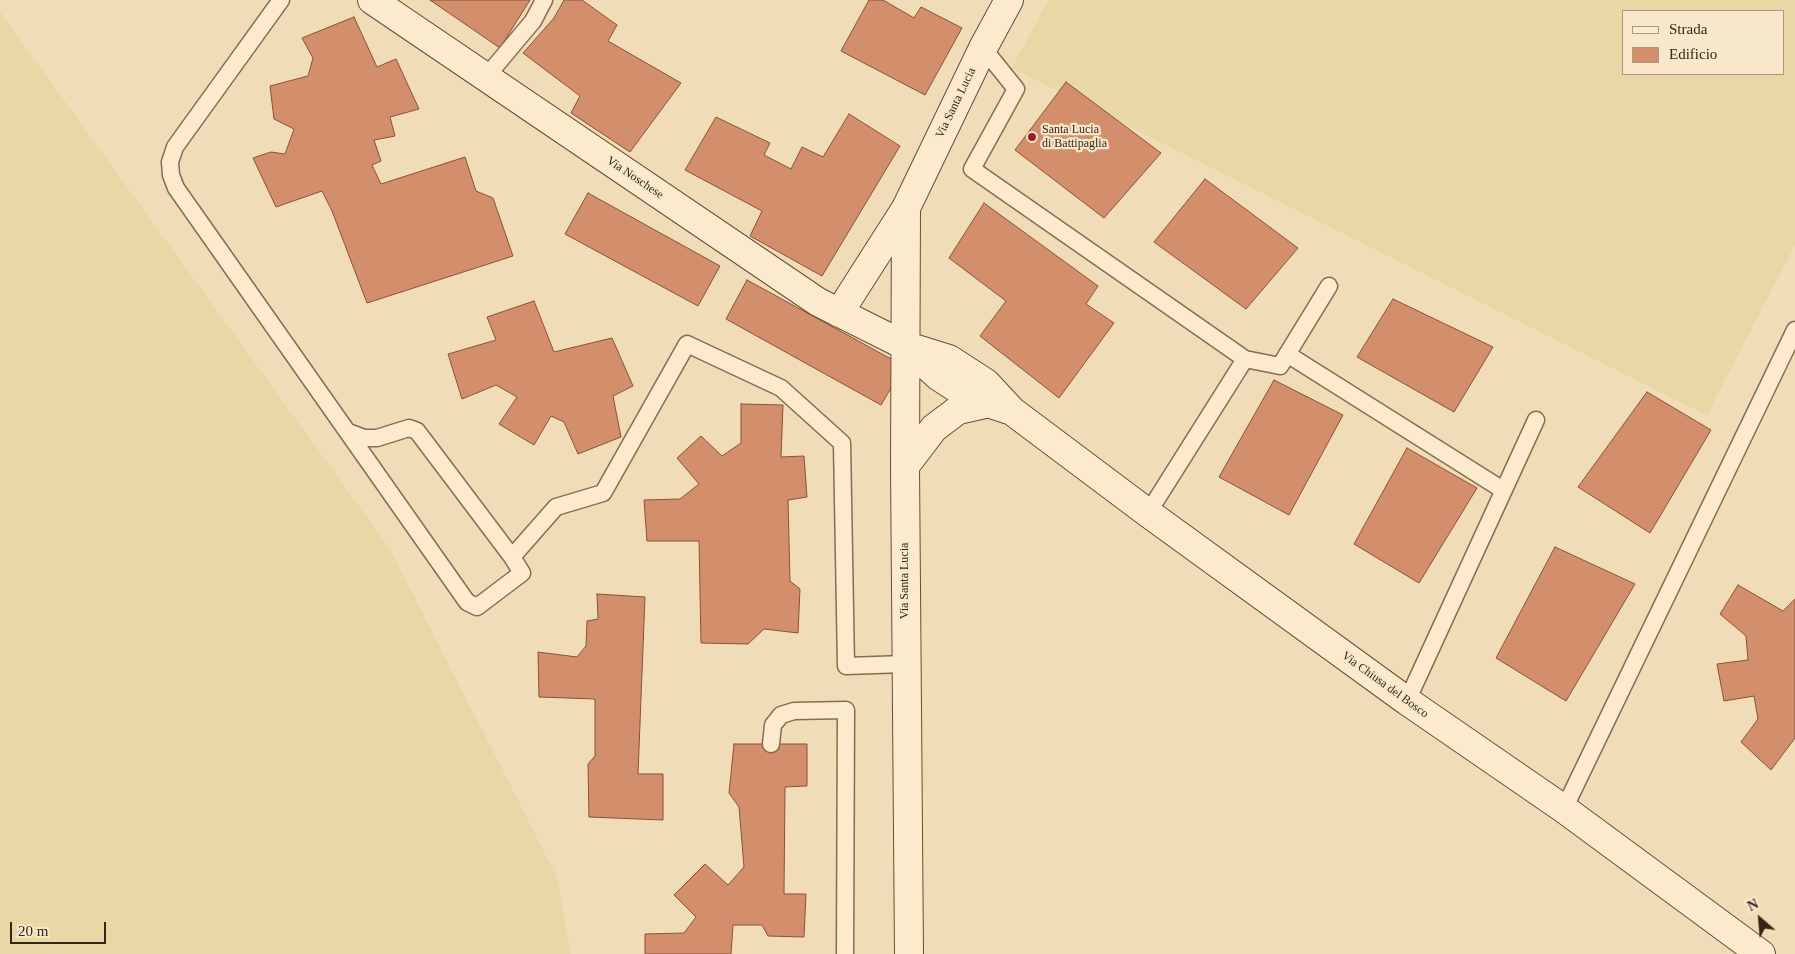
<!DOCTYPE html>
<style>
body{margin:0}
#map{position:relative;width:1795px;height:954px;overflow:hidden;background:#f1dcb8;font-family:"Times New Roman",serif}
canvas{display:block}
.legend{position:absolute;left:1622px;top:10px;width:162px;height:65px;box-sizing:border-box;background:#f8e7c8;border:1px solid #aa9982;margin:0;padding:6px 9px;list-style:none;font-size:15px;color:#362519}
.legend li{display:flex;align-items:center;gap:10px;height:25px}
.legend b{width:25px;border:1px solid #aa9982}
.north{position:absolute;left:1735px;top:894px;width:50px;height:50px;-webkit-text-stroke:4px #f8e7c8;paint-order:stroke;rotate:333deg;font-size:14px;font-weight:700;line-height:20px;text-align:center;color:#362519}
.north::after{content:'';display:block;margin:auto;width:18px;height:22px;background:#362519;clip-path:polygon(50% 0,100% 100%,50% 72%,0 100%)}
.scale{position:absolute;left:10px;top:922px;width:96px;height:22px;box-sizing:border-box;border:2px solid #362519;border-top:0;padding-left:6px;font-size:15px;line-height:18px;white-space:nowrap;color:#362519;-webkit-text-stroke:4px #f8e7c8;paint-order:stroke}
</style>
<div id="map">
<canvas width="1795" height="954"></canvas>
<ul class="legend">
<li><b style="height:6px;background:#fceacc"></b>Strada</li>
<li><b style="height:14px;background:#d38f6b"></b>Edificio</li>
</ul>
<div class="north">N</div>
<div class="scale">20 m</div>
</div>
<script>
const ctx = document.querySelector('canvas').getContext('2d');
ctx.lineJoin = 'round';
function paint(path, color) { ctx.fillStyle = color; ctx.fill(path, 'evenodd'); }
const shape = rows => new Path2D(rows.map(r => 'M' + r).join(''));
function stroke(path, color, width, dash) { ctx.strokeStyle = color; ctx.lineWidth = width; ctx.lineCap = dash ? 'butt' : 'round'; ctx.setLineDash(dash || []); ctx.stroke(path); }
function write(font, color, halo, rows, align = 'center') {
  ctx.font = font + ' "Times New Roman",serif'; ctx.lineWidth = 4.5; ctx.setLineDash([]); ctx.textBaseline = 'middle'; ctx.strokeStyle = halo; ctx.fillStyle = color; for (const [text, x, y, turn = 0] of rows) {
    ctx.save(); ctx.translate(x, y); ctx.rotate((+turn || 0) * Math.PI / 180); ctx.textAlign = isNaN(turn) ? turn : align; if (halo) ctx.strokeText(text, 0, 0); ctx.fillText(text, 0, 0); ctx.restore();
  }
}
paint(shape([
 [1048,0,1795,0,1795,245,1707,415,1012,68],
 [1624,11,1784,11,1784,74,1624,74],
 [0,12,390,549,557,877,571,954,0,954]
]), '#e7d8a5');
const building = shape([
 [430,0,530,0,500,48,430,0],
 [564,0,582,0,617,25,608,41,681,83,630,152,571,113,580,96,523,53,554,18,564,0],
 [869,0,883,0,914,18,921,7,962,28,925,95,841,51,869,0],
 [354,17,377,67,396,59,419,109,390,117,395,136,374,140,381,161,372,165,381,184,465,157,476,191,493,198,513,256,367,303,332,211,322,191,276,207,253,158,271,152,285,154,294,129,274,119,270,86,308,76,313,58,302,38,354,17],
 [1066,82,1161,153,1104,218,1015,150,1066,82],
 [849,114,900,146,822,276,750,236,762,211,685,170,716,117,770,143,764,155,791,169,802,147,823,157,849,114],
 [1205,179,1298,248,1246,309,1154,242,1205,179],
 [588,193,720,266,698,306,565,234,588,193],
 [984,203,1098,286,1086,304,1114,323,1059,398,980,336,1006,301,949,258,984,203],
 [747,280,904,366,881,405,726,319,747,280],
 [1393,299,1493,347,1454,412,1357,357,1393,299],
 [534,301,554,352,612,338,633,386,613,396,621,437,578,454,564,422,551,416,534,445,499,424,517,397,496,385,462,399,448,354,496,340,487,317,534,301],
 [1274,380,1343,415,1289,515,1219,477,1274,380],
 [1647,392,1711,430,1650,533,1578,487,1647,392],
 [741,404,783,405,781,457,804,456,807,497,788,500,790,581,800,589,798,633,764,629,748,644,701,643,699,541,647,541,644,500,680,499,699,484,677,458,701,436,722,456,741,443,741,404],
 [1407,448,1477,488,1419,583,1354,544,1407,448],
 [1555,547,1635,584,1566,701,1496,658,1555,547],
 [1738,585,1783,611,1795,599,1795,738,1771,770,1741,742,1758,719,1754,696,1724,701,1717,664,1748,660,1746,636,1720,614,1738,585],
 [597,594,645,597,638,774,663,774,663,820,589,817,588,764,595,756,595,699,539,697,538,652,577,657,586,646,587,621,598,619,597,594],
 [734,744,807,744,807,786,785,787,784,894,806,894,804,937,768,936,762,925,733,925,731,954,645,954,645,934,684,933,696,917,674,895,705,864,728,885,744,867,739,807,729,793,734,744]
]);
paint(building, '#d38f6b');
stroke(building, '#895136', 1);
const lane = shape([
 [281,0,175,147,170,162,171,175,176,188,467,602,477,607,522,573,512,557,556,507,603,493,687,344,781,388,842,443,846,666,905,664],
 [983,48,1016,89,972,169,1245,359,1148,513],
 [486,77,533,21,544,0],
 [1287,354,1503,490],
 [1245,359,1280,366,1329,286],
 [348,432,364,438,377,438,409,428,417,431,512,557],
 [1407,701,1536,420],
 [771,744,773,725,781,715,794,711,846,710,845,954],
 [1564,809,1795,330]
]);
const secondary = shape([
 [372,0,818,302,904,345,949,359,986,383,1012,411,970,397,938,376,904,345],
 [906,208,905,466,909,954],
 [839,313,906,208,983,48,1009,0],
 [1012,411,1148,513,1407,701,1564,809,1761,954],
 [905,466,934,428,958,410,989,403]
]);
stroke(lane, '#886b52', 19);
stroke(secondary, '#6a4c36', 30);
stroke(lane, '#fceacc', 16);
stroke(secondary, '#fceacc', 28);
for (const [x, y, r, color] of [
 [1032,137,5,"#9c1e27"]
]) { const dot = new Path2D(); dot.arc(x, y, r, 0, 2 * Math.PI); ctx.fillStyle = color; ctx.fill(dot); stroke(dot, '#f8e7c8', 2); }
write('12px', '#362519', '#f8e7c8', [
 ["Via Santa Lucia",956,103,-64],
 ["Via Noschese",635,178,34],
 ["Via Santa Lucia",905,581,-90],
 ["Via Chiusa del Bosco",1385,685,36]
]);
write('12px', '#362519', '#f8e7c8', [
 ["Santa Lucia",1042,130],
 ["di Battipaglia",1042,144]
], 'left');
</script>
